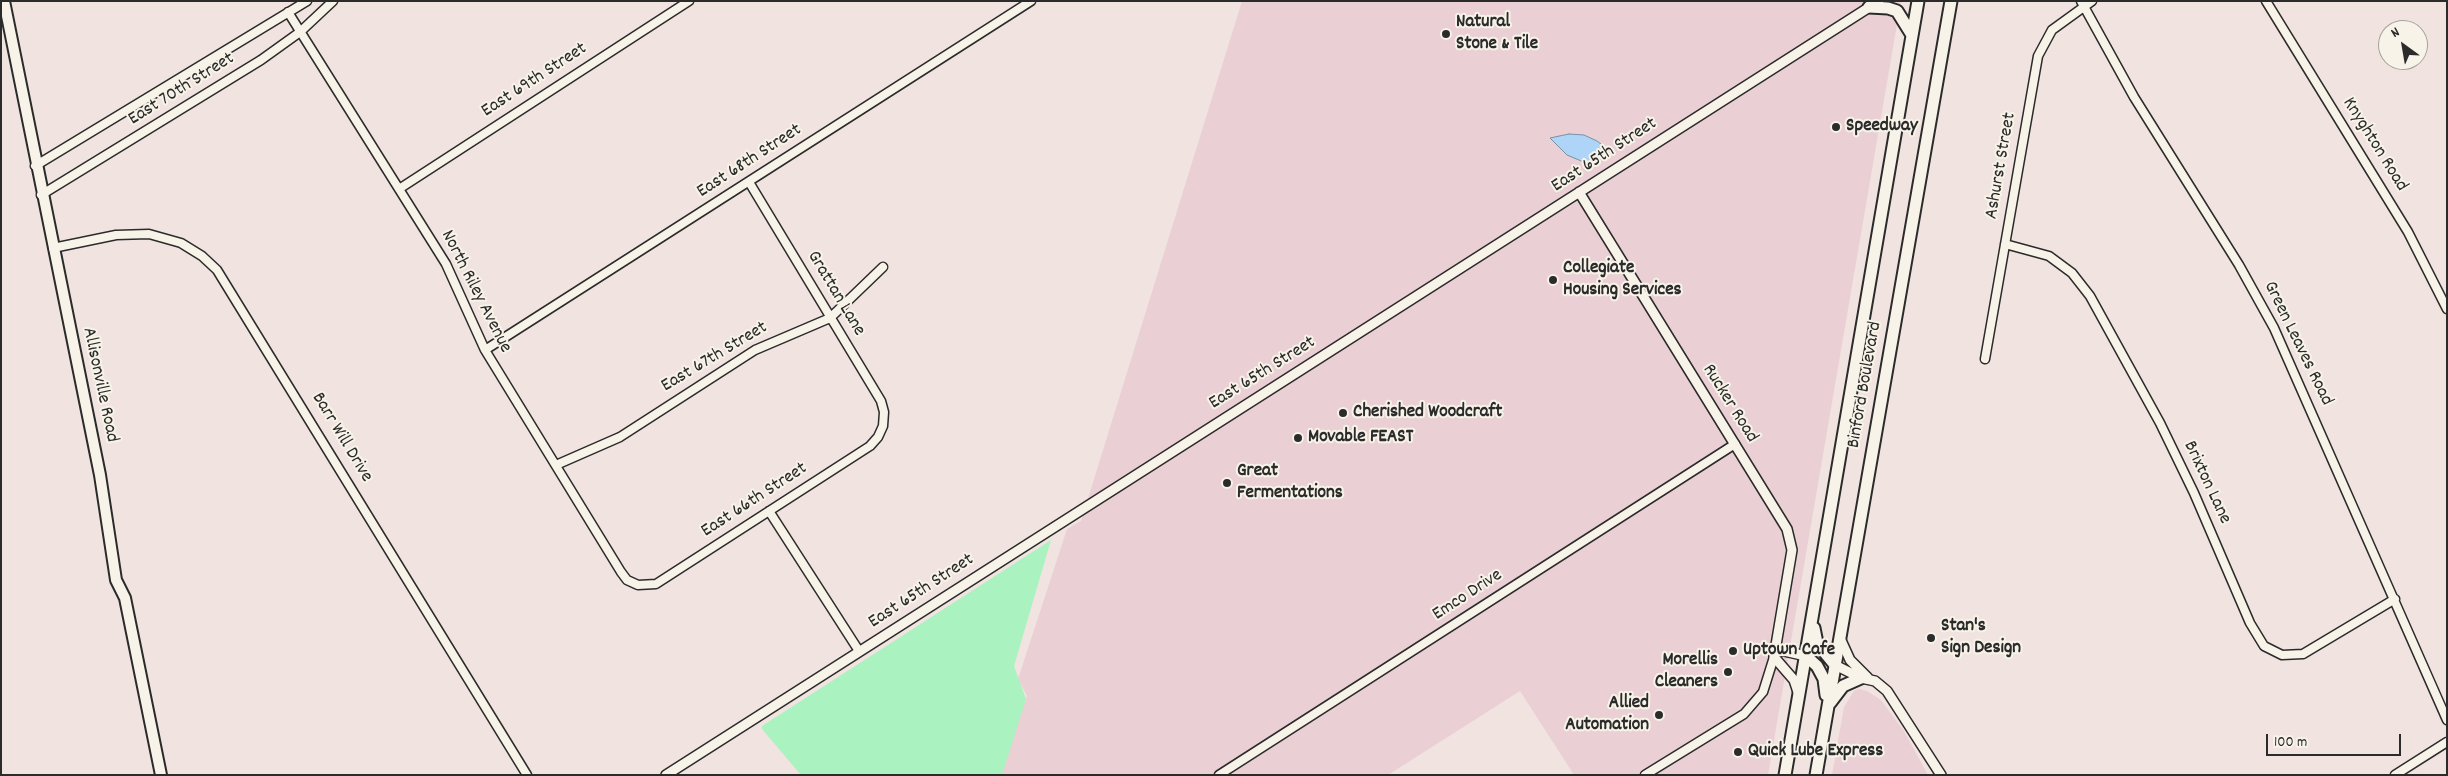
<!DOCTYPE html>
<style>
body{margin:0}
#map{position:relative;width:2448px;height:776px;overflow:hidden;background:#f1e3df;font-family:Dekko,sans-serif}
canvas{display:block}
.frame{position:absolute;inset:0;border:2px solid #2b2b2b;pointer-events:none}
.north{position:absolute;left:2378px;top:20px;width:50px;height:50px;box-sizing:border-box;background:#f7f3e8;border:1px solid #a5a39c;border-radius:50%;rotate:328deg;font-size:14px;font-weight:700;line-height:20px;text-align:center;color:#2b2b2b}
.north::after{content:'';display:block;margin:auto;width:18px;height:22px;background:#2b2b2b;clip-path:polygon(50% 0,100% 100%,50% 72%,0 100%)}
.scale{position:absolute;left:2266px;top:734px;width:135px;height:22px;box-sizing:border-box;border:2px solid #2b2b2b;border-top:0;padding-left:6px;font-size:15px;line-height:18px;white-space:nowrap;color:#2b2b2b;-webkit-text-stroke:4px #f7f3e8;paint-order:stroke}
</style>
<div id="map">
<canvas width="2448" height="776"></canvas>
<div class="frame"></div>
<div class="north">N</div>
<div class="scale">100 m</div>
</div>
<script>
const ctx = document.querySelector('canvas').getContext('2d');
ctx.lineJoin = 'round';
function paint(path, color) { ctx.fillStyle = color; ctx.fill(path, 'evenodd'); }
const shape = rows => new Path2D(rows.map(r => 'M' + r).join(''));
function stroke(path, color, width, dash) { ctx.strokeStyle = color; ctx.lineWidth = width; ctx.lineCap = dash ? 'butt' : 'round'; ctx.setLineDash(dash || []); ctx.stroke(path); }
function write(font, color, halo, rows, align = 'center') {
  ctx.font = font + ' Dekko,sans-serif'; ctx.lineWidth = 4; ctx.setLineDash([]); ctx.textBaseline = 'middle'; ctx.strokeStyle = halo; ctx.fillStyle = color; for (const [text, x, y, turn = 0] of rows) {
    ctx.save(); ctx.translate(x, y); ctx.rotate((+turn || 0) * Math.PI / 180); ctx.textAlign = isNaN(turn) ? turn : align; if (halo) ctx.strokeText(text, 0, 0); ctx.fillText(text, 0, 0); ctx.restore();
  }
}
paint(shape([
 [1242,1,1901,1,1768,775,1574,775,1520,691,1388,775,999,775,1027,696,1018,679,1067,529,1081,521],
 [1859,689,1867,691,1881,700,1904,731,1928,775,1832,775,1844,707,1854,691]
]), '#ead0d5');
paint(shape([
 [1051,540,1014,666,1026,699,1002,775,801,775,762,729,762,726]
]), '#aaf2bf');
const water = shape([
 [1569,134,1584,135,1597,141,1606,148,1605,155,1600,160,1586,163,1567,155,1550,138,1569,134]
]);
paint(water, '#aed5f8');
stroke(water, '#7a91a6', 1);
const minor = shape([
 [2081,1,2134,97,2239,265,2274,328,2447,720],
 [2266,1,2408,232,2447,309],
 [288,12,446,264,485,350,621,572,627,580,638,585,656,584,870,446,878,437,883,426,884,412,881,401,749,182],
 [35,166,307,1],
 [399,189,689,1],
 [41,195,261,60,300,32,333,1],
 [2005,244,2049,256,2072,273,2090,296,2160,423,2194,493,2250,623,2264,646,2282,655,2303,654,2395,599],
 [53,248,116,235,149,234,181,243,202,256,217,270,527,775],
 [485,350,1031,1],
 [1985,359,2038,56,2052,30,2092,1],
 [556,465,620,437,755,350,830,318,883,267],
 [769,511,859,651],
 [1219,775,1735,444],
 [1645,775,1744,714,1763,692,1774,657],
 [2395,775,2447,742]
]);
const tertiary = shape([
 [1579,192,1787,529,1792,550,1774,657,1794,680,1798,692],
 [1840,638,1850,660,1868,678],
 [1775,649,1806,656],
 [1835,665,1861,678,1875,681,1887,691,1941,775],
 [666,775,1879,1]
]);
const secondary = shape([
 [4,1,100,475,116,580,125,598,161,775]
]);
const primary = shape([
 [1869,7,1888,8,1897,11,1912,35],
 [1814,628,1817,643,1835,665],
 [1806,656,1817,666,1824,679,1826,695],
 [1830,703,1843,686,1861,678],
 [1785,775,1918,1],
 [1816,775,1951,1]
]);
stroke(minor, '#2b2b2b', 11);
stroke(tertiary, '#2b2b2b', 12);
stroke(secondary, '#2b2b2b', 14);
stroke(primary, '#2b2b2b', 15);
stroke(minor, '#f7f3e8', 8);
stroke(tertiary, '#f7f3e8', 9);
stroke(secondary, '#f7f3e8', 10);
stroke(primary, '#f7f3e8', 11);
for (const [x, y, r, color] of [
 [1446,34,5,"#2b2b2b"],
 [1836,127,5,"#2b2b2b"],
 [1553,280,5,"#2b2b2b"],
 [1343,413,5,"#2b2b2b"],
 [1298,438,5,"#2b2b2b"],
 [1227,483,5,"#2b2b2b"],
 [1931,638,5,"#2b2b2b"],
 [1733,651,5,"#2b2b2b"],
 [1728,672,5,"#2b2b2b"],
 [1659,715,5,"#2b2b2b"],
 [1738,752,5,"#2b2b2b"]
]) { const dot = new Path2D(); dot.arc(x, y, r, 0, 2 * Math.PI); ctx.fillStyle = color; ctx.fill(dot); stroke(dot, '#f7f3e8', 2); }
write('bold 19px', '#2b2b2b', '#f7f3e8', [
 ["Natural",1456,23],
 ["Stone & Tile",1456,45],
 ["Speedway",1846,127],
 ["Collegiate",1563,269],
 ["Housing Services",1563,291],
 ["Cherished Woodcraft",1353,413],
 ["Movable FEAST",1308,438],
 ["Great",1237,472],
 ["Fermentations",1237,494],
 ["Stan's",1941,627],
 ["Sign Design",1941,649],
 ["Uptown Cafe",1743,651],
 ["Morellis",1718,661,"right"],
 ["Cleaners",1718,683,"right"],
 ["Allied",1649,704,"right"],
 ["Automation",1649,726,"right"],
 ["Quick Lube Express",1748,752]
], 'left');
write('19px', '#2b2b2b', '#f7f3e8', [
 ["East 69th Street",535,81,-33],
 ["East 70th Street",182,90,-32],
 ["Knyghton Road",2374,145,58],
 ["East 65th Street",1605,156,-33],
 ["East 68th Street",750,162,-33],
 ["Ashurst Street",2002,166,-80],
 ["North Riley Avenue",475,292,63],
 ["Grattan Lane",835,294,59],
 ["Green Leaves Road",2297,344,64],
 ["East 67th Street",715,358,-31],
 ["East 65th Street",1263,374,-32],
 ["Allisonville Road",99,385,78],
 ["Binford Boulevard",1866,385,-80],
 ["Rucker Road",1729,404,58],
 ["Barr Will Drive",341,438,59],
 ["Brixton Lane",2206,483,65],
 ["East 66th Street",755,501,-33],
 ["East 65th Street",922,592,-33],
 ["Emco Drive",1468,596,-33]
]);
</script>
